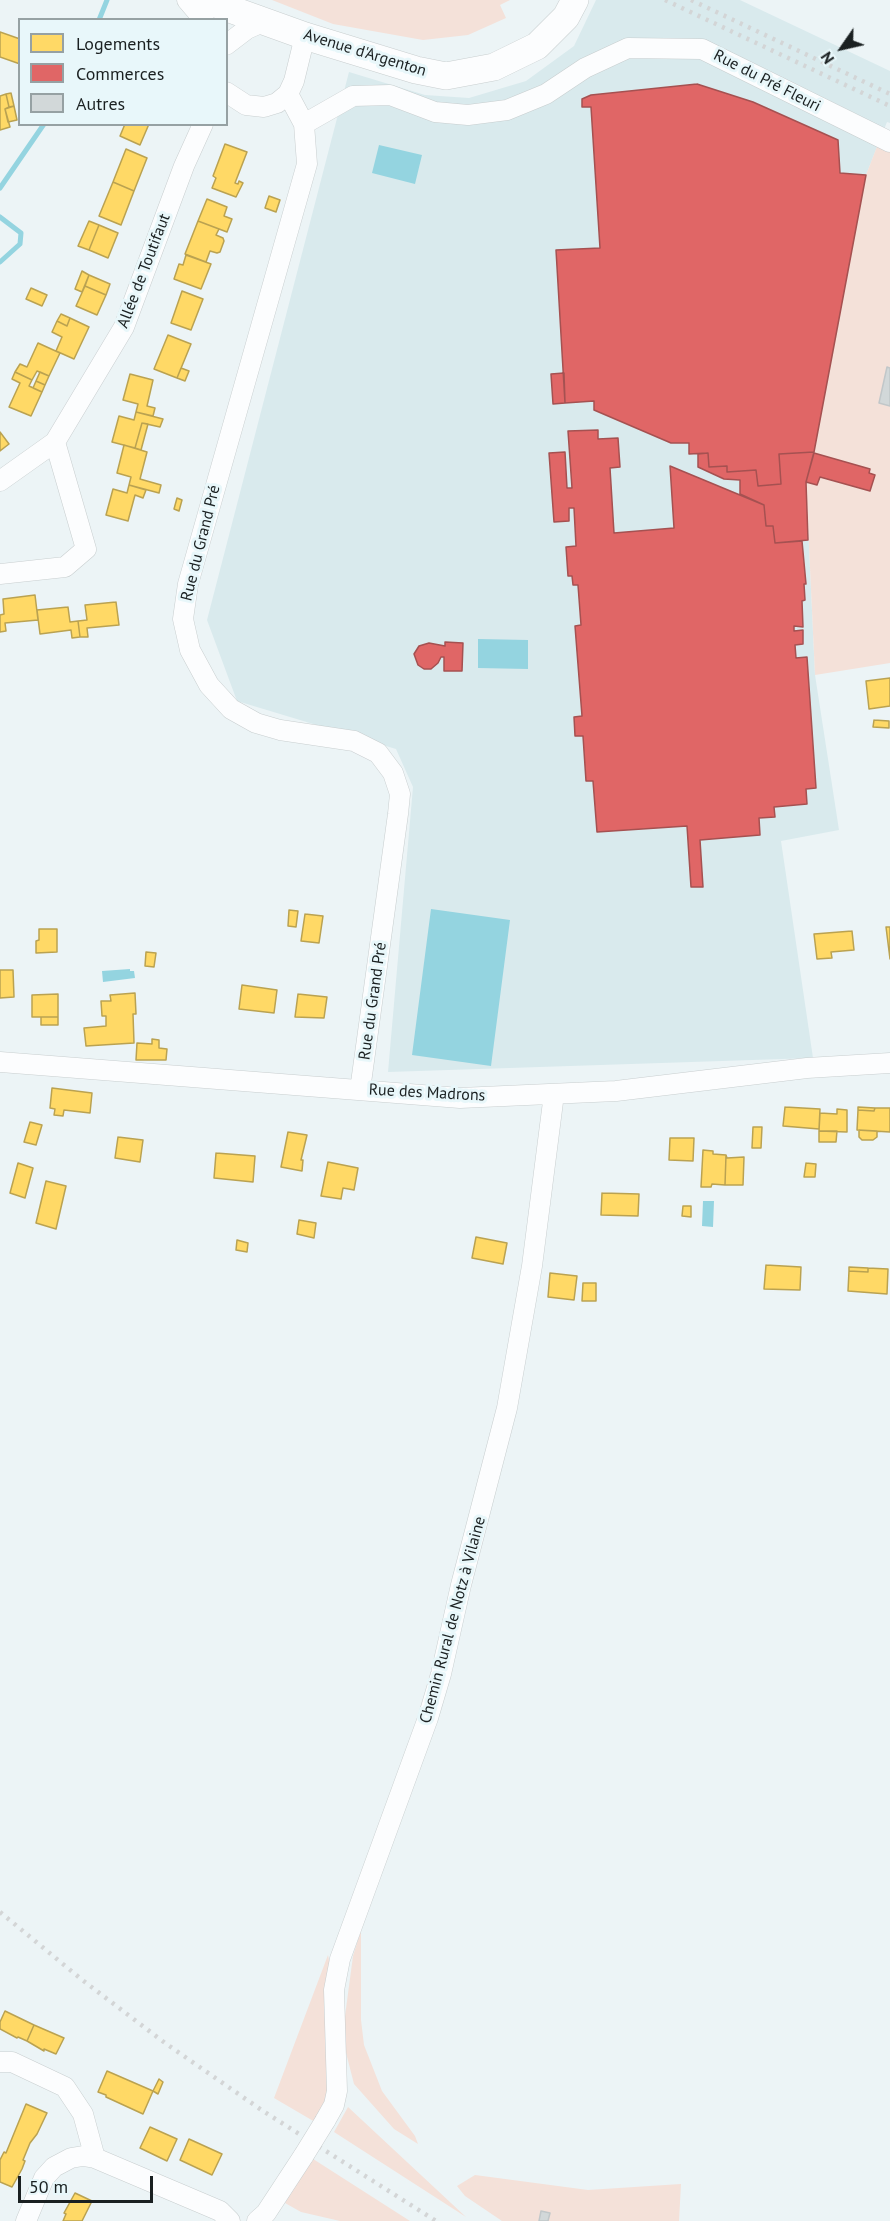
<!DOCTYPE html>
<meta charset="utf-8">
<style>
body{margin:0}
#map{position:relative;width:890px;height:2221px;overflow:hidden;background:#ecf4f6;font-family:"PT Sans",sans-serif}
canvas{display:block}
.legend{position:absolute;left:18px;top:18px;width:210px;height:108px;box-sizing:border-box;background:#e8f7fa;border:2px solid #96a1a3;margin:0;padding:8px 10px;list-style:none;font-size:18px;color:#1a2021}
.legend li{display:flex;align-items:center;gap:12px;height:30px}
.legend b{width:30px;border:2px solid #96a1a3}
.north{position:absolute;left:812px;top:18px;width:60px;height:60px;-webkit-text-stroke:4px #e8f7fa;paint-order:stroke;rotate:236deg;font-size:16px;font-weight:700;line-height:24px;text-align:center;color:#1a2021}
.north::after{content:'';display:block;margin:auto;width:21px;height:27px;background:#1a2021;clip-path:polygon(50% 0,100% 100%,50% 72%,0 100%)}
.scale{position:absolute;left:18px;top:2176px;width:135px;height:27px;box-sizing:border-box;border:3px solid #1a2021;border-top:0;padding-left:8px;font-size:18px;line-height:21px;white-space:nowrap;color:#1a2021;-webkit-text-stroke:4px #e8f7fa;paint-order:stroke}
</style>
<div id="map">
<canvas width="890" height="2221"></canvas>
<ul class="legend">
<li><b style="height:16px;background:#ffd966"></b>Logements</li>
<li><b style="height:16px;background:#e06666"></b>Commerces</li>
<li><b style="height:16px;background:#d2d8d9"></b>Autres</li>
</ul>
<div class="north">N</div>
<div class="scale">50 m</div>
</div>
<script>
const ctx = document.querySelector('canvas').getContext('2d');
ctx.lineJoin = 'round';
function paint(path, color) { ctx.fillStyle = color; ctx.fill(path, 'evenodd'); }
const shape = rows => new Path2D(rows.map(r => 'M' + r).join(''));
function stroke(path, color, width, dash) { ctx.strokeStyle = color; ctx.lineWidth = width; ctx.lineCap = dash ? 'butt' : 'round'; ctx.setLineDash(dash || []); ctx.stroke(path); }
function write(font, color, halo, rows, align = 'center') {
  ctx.font = font + ' "PT Sans",sans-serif'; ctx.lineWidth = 6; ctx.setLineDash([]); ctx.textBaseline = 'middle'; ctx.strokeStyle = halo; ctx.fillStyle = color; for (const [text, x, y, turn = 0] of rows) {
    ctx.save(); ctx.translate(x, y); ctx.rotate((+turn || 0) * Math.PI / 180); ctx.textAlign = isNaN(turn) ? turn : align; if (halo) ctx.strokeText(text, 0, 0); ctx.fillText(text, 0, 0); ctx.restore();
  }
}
paint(shape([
 [596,0,740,0,890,71,890,123,887,122,866,175,815,445,806,482,815,675,839,830,781,841,813,1058,388,1072,413,787,396,749,237,701,207,620,349,72,425,95,469,98,526,81,574,46]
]), '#d9eaed');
paint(shape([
 [272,0,510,0,500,5,506,18,468,35,423,40,333,24],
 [878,144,890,150,890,663,815,675,806,482,815,445,866,175],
 [361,1930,361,2020,364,2045,382,2091,415,2136,418,2144,394,2129,354,2084,343,2041,345,2016,353,1956],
 [328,1955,331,1971,325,2033,331,2082,328,2101,315,2122,274,2098],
 [348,2107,466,2217,334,2132],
 [310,2157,410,2221,340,2221,301,2212,285,2203],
 [475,2175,588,2190,681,2184,679,2221,502,2221,465,2196,457,2186]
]), '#f4e1d9');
paint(shape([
 [379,145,422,155,415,184,372,173],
 [478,639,528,640,528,669,478,668],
 [431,909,510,920,491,1066,412,1055],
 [130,969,130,971,134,971,135,978,103,982,102,971],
 [703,1201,714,1201,713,1227,702,1226]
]), '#94d4e0');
const homes = shape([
 [0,32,20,39,20,64,0,57,0,32],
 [11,93,14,106,9,107,6,94,11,93],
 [6,94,9,107,5,109,10,127,0,130,0,96,6,94],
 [14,106,17,120,8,122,5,109,14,106],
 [125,124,149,124,140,145,120,136,125,124],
 [225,144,247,152,235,183,238,184,239,181,243,183,236,197,212,188,216,178,213,176,225,144],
 [126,149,147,158,134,191,113,182,126,149],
 [113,182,134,191,121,225,99,216,113,182],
 [269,196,280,200,276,212,265,208,269,196],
 [207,199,227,207,224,216,232,219,227,232,198,221,207,199],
 [89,221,99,225,89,250,78,246,89,221],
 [198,221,219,229,216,235,223,238,224,241,220,252,217,253,210,251,206,262,185,254,198,221],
 [99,225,118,233,108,258,89,250,99,225],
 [186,255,211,264,201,289,174,279,179,264,183,265,186,255],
 [82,271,89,275,82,292,75,289,82,271],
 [89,275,110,284,106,295,85,286,89,275],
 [85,286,106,295,97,315,76,306,85,286],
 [31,288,47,295,42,306,26,299,31,288],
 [182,291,203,299,191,330,171,323,182,291],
 [61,314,70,318,67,326,57,321,61,314],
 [70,318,89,327,74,359,56,351,62,337,52,332,57,321,67,326,70,318],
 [168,335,191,344,177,378,154,369,168,335],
 [38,343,60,353,49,376,37,371,32,380,15,372,20,364,27,367,38,343],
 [181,368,189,371,185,381,177,378,181,368],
 [15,372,32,380,29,386,42,392,31,416,9,407,20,383,12,379,15,372],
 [40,372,49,376,45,385,36,381,40,372],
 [130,374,153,380,147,406,155,408,153,416,136,412,138,404,123,400,130,374],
 [36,381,45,385,42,392,33,388,36,381],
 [136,412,163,419,160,427,142,423,135,448,112,442,119,416,134,420,136,412],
 [142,423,148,424,141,450,135,448,142,423],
 [0,432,9,444,0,451,0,432],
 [124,445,147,452,140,479,161,485,159,493,129,485,131,477,117,473,124,445],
 [129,485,146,490,143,498,135,495,128,521,106,515,113,489,127,493,129,485],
 [177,498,182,500,179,511,174,509,177,498],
 [35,595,38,620,5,623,6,631,0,632,0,615,4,614,3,599,35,595],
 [116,602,119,625,87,628,88,637,80,637,78,621,87,620,85,605,116,602],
 [68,607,70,622,78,621,80,637,72,638,71,630,40,634,37,610,68,607],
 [890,678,890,706,869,709,866,681,890,678],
 [874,720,889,721,889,728,873,727,874,720],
 [289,910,298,911,296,927,288,926,289,910],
 [305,914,323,916,319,943,301,941,305,914],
 [886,927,890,927,890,959,886,927],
 [39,929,57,929,57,952,36,953,36,941,39,940,39,929],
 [852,931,854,950,831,952,832,958,817,959,814,934,852,931],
 [146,952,156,953,154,967,145,966,146,952],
 [0,970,13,970,14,997,0,998,0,970],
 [242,985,277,990,274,1013,239,1009,242,985],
 [135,993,136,1014,133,1014,134,1043,86,1046,84,1028,106,1026,106,1016,102,1016,101,1001,111,1001,110,995,135,993],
 [58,994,58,1017,32,1017,32,995,58,994],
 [298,994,327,997,324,1018,295,1017,298,994],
 [41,1017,58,1017,58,1025,41,1025,41,1017],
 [152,1039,159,1040,159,1048,167,1049,166,1060,136,1060,137,1043,152,1044,152,1039],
 [52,1088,92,1093,90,1113,64,1110,63,1116,54,1115,55,1109,50,1108,52,1088],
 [785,1107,820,1109,819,1129,783,1126,785,1107],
 [858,1107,875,1108,874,1111,858,1110,858,1107],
 [875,1108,890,1108,890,1132,857,1130,858,1110,874,1111,875,1108],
 [837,1109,847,1110,847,1132,819,1131,820,1113,837,1114,837,1109],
 [30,1122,42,1125,36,1145,24,1142,30,1122],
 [753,1127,762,1127,761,1148,752,1148,753,1127],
 [859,1130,877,1131,877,1137,873,1140,862,1140,859,1137,859,1130],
 [819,1131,837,1131,836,1142,819,1142,819,1131],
 [288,1132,307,1135,301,1160,303,1160,302,1171,281,1167,288,1132],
 [118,1137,143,1140,140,1162,115,1158,118,1137],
 [670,1138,694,1138,693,1161,669,1160,670,1138],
 [703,1150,713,1151,713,1154,726,1155,725,1185,712,1184,711,1187,701,1187,703,1150],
 [216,1153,255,1156,253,1182,214,1178,216,1153],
 [726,1155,727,1158,744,1157,743,1185,725,1185,726,1155],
 [328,1162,358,1168,354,1190,343,1188,341,1199,321,1196,328,1162],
 [18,1163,33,1168,25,1198,10,1193,18,1163],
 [806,1163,816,1164,815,1177,804,1177,806,1163],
 [46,1181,66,1186,56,1229,36,1223,46,1181],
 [602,1193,639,1194,638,1216,601,1215,602,1193],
 [683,1206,691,1206,691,1217,682,1216,683,1206],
 [299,1220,316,1223,314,1238,297,1234,299,1220],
 [476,1237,507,1243,503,1264,472,1258,476,1237],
 [237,1240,248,1243,247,1252,236,1250,237,1240],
 [766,1265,801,1267,800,1290,764,1289,766,1265],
 [849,1267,868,1268,868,1272,849,1271,849,1267],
 [868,1268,888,1269,887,1294,848,1291,849,1271,868,1272,868,1268],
 [550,1273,577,1276,574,1300,548,1297,550,1273],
 [583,1283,596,1283,596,1301,582,1301,583,1283],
 [5,2011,34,2025,27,2041,18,2037,17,2038,0,2029,0,2022,5,2011],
 [34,2025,64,2038,56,2054,44,2049,44,2051,27,2041,34,2025],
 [107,2071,153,2091,143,2114,106,2097,106,2095,98,2092,107,2071],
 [159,2079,163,2082,158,2094,153,2091,159,2079],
 [26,2104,47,2113,37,2134,30,2143,23,2160,25,2161,22,2169,12,2187,0,2182,0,2160,4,2152,6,2153,26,2104],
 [150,2127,177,2139,167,2161,140,2148,150,2127],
 [189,2139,222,2154,212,2175,180,2160,189,2139],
 [75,2193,92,2201,82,2221,63,2221,66,2214,64,2213,75,2193]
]);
paint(homes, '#ffd966');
stroke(homes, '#baa251', 1.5);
const shops = shape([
 [697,84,753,102,838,140,840,173,866,175,814,452,779,454,781,484,758,486,756,470,727,472,727,466,709,467,708,453,689,454,689,443,671,443,594,410,594,401,565,403,556,250,600,248,591,107,582,107,582,99,591,95,697,84],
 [564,373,565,403,553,404,551,374,564,373],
 [598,430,598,439,618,438,620,467,610,468,614,533,674,528,670,466,764,505,766,526,773,526,775,543,802,541,806,584,804,584,805,600,802,601,803,627,794,626,794,631,803,630,803,644,795,645,796,658,807,657,816,788,806,789,807,804,774,807,775,817,759,818,760,835,700,840,703,887,691,887,687,826,597,832,593,781,586,781,583,736,575,736,574,717,582,716,575,626,581,625,578,585,573,585,572,576,568,576,566,547,576,546,574,508,569,508,569,521,554,522,549,453,565,452,567,488,572,488,568,431,598,430],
 [814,452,806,482,808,540,775,543,773,526,766,526,764,505,740,494,740,480,724,479,698,467,698,454,708,453,709,467,727,466,727,472,756,470,758,486,781,484,779,454,814,452],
 [814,453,870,469,869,473,875,475,870,491,820,477,817,485,806,482,814,453],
 [445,642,463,643,462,671,444,671,444,657,441,657,438,663,431,669,424,669,418,665,414,654,419,646,429,643,445,646,445,642]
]);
paint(shops, '#e06666');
stroke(shops, '#a55151', 1.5);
stroke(shape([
 [99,20,107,0],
 [0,188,44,124],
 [0,217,21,233,20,244,0,262]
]), '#94d4e0', 5);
const building = shape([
 [887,367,890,368,890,406,879,403,887,367],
 [541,2211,550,2213,548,2221,539,2221,541,2211]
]);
paint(building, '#d2d8d9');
stroke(building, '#c1c7c9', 1.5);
const street = shape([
 [187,0,204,20],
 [226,45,247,29,265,21],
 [226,92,246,105,264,107,277,103,288,94,294,81,305,36],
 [288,94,304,124,307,164,188,584,183,619,190,650,209,685,231,709,256,723,280,730,354,741,378,753,393,773,400,794,398,814,360,1090],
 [304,124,353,96,390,95,435,112,468,115,507,110,546,94,585,68,628,48,702,49,890,142],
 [0,481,55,442,124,327,184,166,203,124],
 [0,574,65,567,86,549,55,442],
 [0,1062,460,1098,616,1091,807,1068,890,1063],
 [0,2062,12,2062,65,2087,83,2114,95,2158],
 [325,2121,334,2105,337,2091,334,1990,340,1959,428,1718,441,1674,461,1585,507,1408,532,1266,554,1094],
 [26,2221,44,2178,54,2167,71,2158,83,2156,95,2158,220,2211,230,2221],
 [257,2221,266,2213,304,2155]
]);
const secondary = shape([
 [205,0,305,36,416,70,446,76,494,67,537,46,566,17,575,0]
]);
stroke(street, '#c8cecf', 21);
stroke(secondary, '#c8cecf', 28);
stroke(street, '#fcfdfe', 20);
stroke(secondary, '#fcfdfe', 27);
stroke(shape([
 [665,0,890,106],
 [691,0,890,94],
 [0,1912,81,1979,165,2043,263,2111,436,2221]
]), '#d3d5d6', 4.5, [3, 6]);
const streetBridge = shape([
 [304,2155,325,2121]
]);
stroke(streetBridge, '#c8cecf', 21, []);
stroke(streetBridge, '#fcfdfe', 20);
write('16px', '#1a2021', '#e8f7fa', [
 ["Avenue d'Argenton",365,53,17],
 ["Rue du Pré Fleuri",767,81,27],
 ["Allée de Toutifaut",144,271,-69],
 ["Rue du Grand Pré",201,543,-76],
 ["Rue du Grand Pré",373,1001,-82],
 ["Rue des Madrons",427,1093,3],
 ["Chemin Rural de Notz à Vilaine",453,1620,-75]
]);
</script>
